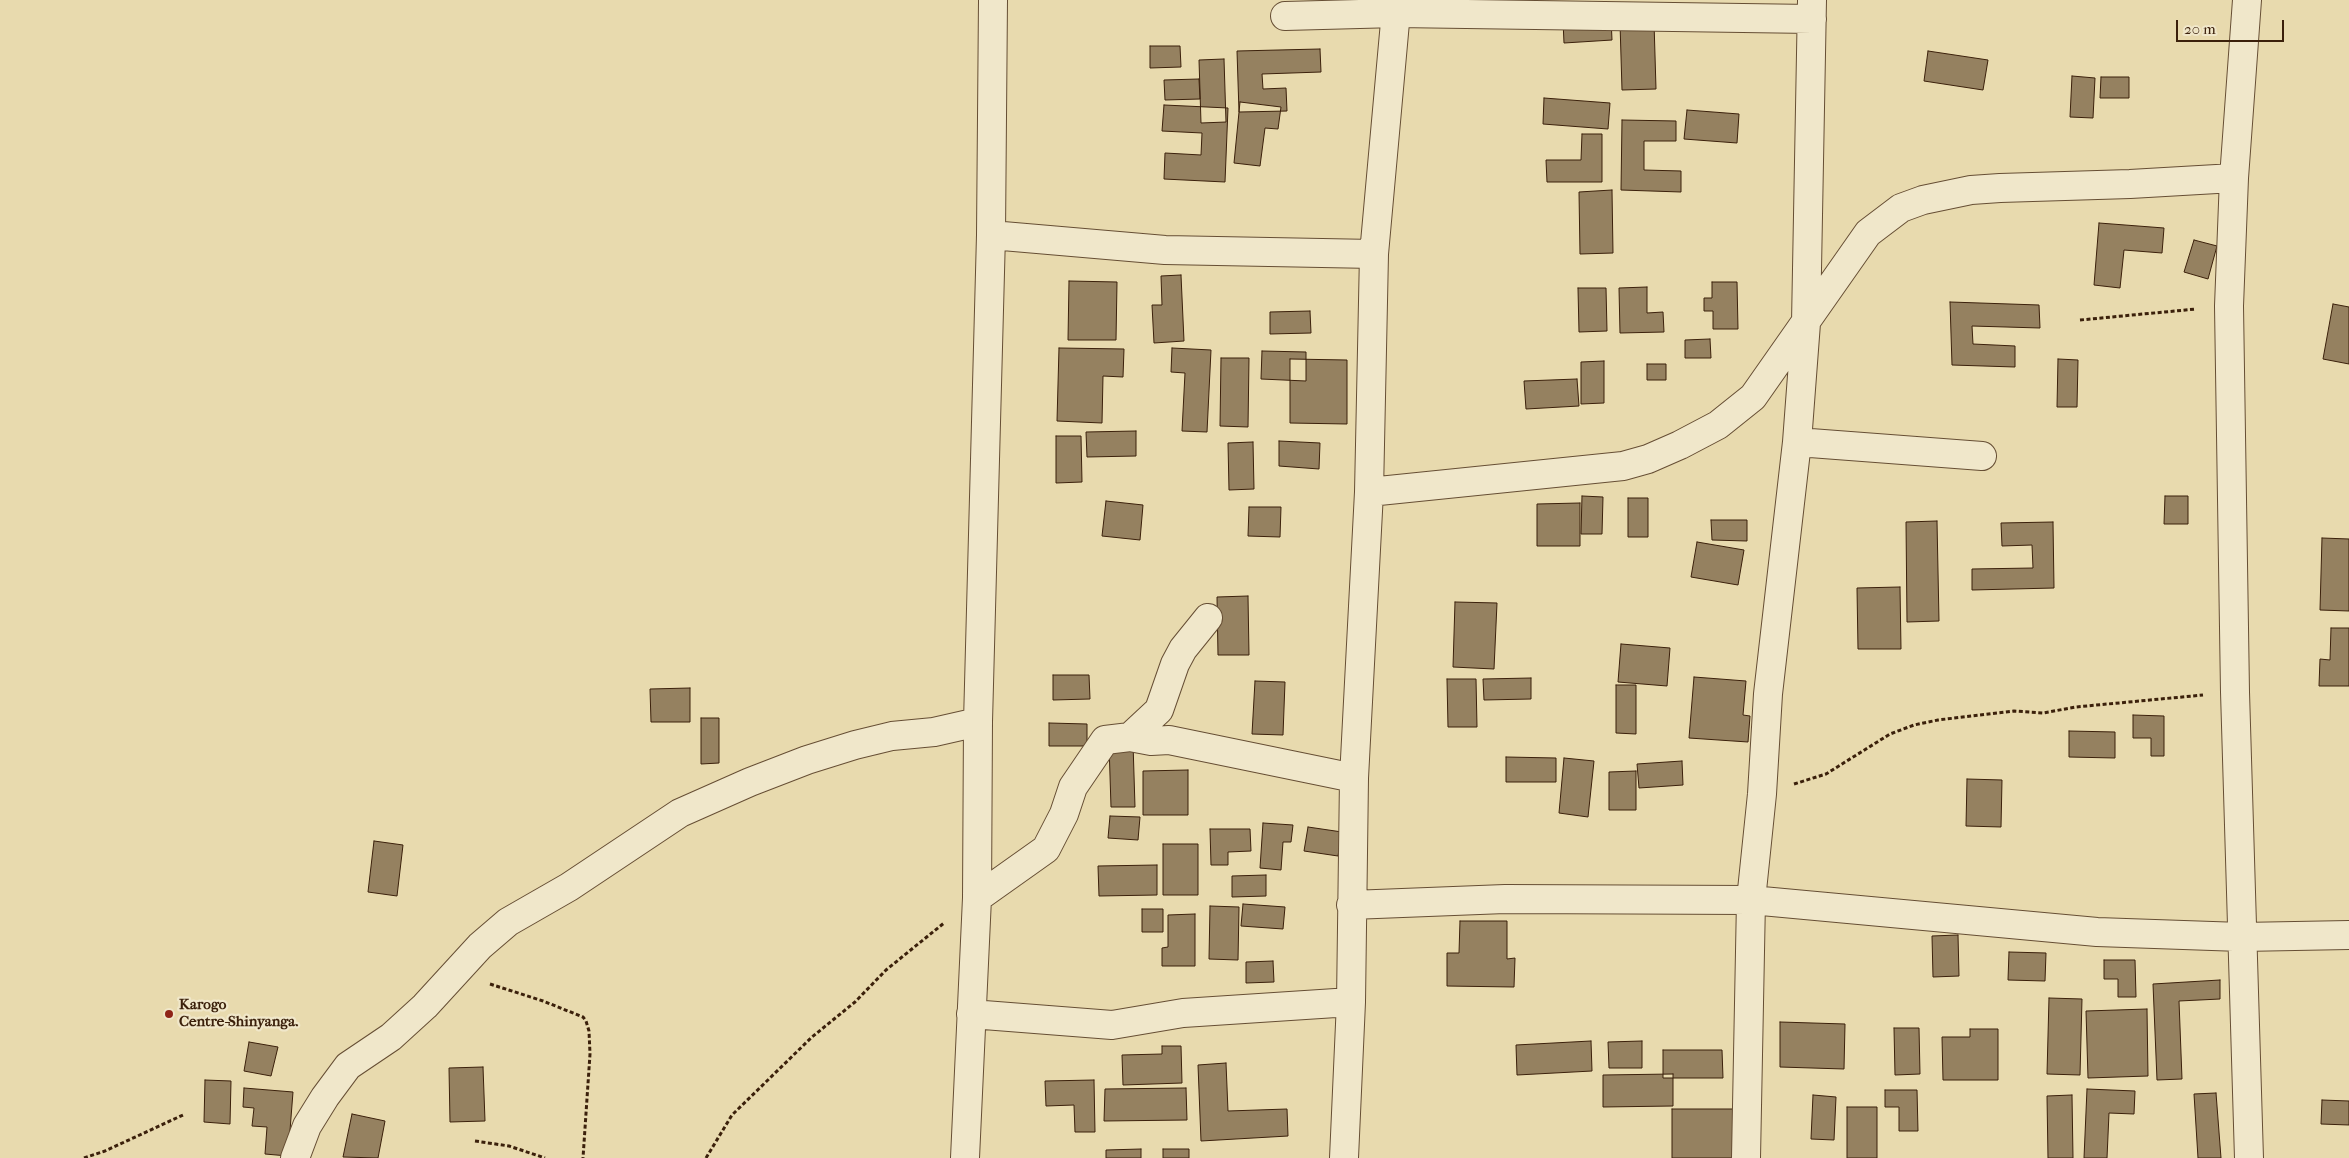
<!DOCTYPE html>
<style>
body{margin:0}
#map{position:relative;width:2349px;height:1158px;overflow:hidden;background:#e8daae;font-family:"IM FELL French Canon",serif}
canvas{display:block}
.scale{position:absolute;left:2176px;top:20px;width:108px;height:22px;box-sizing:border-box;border:2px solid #3b200b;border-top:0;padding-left:6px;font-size:15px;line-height:18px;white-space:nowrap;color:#3b200b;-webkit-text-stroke:4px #f0e7ca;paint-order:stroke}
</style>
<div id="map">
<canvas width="2349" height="1158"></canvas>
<div class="scale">20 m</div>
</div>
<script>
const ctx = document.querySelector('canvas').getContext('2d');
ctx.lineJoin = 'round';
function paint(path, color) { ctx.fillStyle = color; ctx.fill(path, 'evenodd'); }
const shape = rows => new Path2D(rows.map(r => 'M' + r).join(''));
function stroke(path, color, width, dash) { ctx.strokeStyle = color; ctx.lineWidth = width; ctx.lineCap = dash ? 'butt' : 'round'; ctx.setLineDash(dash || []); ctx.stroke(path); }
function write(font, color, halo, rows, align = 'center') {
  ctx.font = font + ' "IM FELL French Canon",serif'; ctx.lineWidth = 4.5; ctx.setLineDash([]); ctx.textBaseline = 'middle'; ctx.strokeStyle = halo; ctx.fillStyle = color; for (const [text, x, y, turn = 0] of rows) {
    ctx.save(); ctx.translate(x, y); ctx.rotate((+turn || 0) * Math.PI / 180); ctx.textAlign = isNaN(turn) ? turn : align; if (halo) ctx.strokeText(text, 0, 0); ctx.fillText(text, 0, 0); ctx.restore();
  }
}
const building = shape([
 [1611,18,1612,40,1564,43,1563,21,1611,18],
 [1654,22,1656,89,1622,90,1620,23,1654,22],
 [1150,46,1180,46,1181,67,1150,68,1150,46],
 [1320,49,1321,72,1262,74,1263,89,1286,88,1287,111,1239,112,1237,51,1320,49],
 [1928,51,1988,60,1983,90,1924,81,1928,51],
 [1224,59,1226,122,1201,123,1199,60,1224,59],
 [2072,76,2095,78,2093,118,2070,117,2072,76],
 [2101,77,2129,77,2129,98,2100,98,2101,77],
 [1199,79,1200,99,1165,100,1164,80,1199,79],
 [1544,98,1610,103,1608,129,1543,124,1544,98],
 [1240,102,1281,107,1278,129,1265,128,1260,166,1234,163,1240,102],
 [1164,105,1228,108,1225,182,1164,179,1165,153,1201,155,1202,133,1162,131,1164,105],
 [1687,110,1739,114,1737,143,1684,139,1687,110],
 [1622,120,1676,121,1676,141,1644,141,1644,170,1681,171,1681,192,1621,190,1622,120],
 [1582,134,1602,134,1602,182,1547,182,1546,160,1581,160,1582,134],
 [1612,190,1613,253,1580,254,1579,192,1612,190],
 [2099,223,2164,228,2162,253,2124,250,2120,288,2094,285,2099,223],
 [2194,240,2217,246,2208,279,2184,272,2194,240],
 [1181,275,1184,341,1154,343,1152,305,1162,305,1161,276,1181,275],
 [1069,281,1117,282,1116,340,1068,340,1069,281],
 [1712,282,1737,282,1738,329,1713,329,1713,311,1704,311,1704,298,1712,298,1712,282],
 [1647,287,1647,313,1663,312,1664,332,1620,333,1619,288,1647,287],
 [1578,288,1606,288,1607,331,1579,332,1578,288],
 [1950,302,2039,305,2040,328,1972,326,1973,344,2015,346,2015,367,1952,365,1950,302],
 [2333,304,2349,307,2349,364,2323,359,2333,304],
 [1310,311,1311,333,1270,334,1270,312,1310,311],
 [1710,339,1711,358,1685,358,1685,340,1710,339],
 [1059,348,1124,349,1123,377,1103,376,1102,423,1057,421,1059,348],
 [1172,348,1211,350,1207,432,1182,431,1185,373,1171,372,1172,348],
 [1262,351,1306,352,1306,381,1261,379,1262,351],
 [1221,358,1249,358,1248,427,1220,426,1221,358],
 [1290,359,1347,360,1347,424,1290,423,1290,359],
 [2058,359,2078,360,2077,407,2057,407,2058,359],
 [1604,361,1604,403,1581,404,1581,362,1604,361],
 [1647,364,1666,364,1666,380,1647,380,1647,364],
 [1577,379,1579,406,1526,409,1524,381,1577,379],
 [1136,431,1136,456,1087,457,1086,432,1136,431],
 [1056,436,1081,436,1082,482,1056,483,1056,436],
 [1279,441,1320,443,1319,469,1279,466,1279,441],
 [1253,442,1254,489,1229,490,1228,443,1253,442],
 [1582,496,1603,497,1602,534,1581,534,1582,496],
 [2165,496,2188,496,2188,524,2164,524,2165,496],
 [1628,498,1648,498,1648,537,1628,537,1628,498],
 [1106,501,1143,505,1140,540,1102,536,1106,501],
 [1580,503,1580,546,1537,546,1537,504,1580,503],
 [1249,507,1281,507,1280,537,1248,536,1249,507],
 [1711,520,1747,520,1747,541,1712,540,1711,520],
 [1937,521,1939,621,1907,622,1906,522,1937,521],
 [2053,522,2054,588,1972,590,1972,569,2033,568,2032,545,2002,546,2001,523,2053,522],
 [2322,538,2349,539,2349,611,2320,610,2322,538],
 [1697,542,1744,550,1738,585,1691,577,1697,542],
 [1900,587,1901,649,1858,649,1857,588,1900,587],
 [1248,596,1249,655,1218,655,1217,597,1248,596],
 [1455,602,1497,603,1494,669,1453,667,1455,602],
 [2331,628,2349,628,2349,686,2319,686,2320,659,2330,660,2331,628],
 [1621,644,1670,648,1667,686,1618,682,1621,644],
 [1053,675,1089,675,1090,699,1053,700,1053,675],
 [1694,677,1746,681,1743,715,1750,716,1748,742,1689,738,1694,677],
 [1531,678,1531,699,1484,700,1483,679,1531,678],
 [1447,679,1476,679,1477,727,1448,727,1447,679],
 [1255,681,1285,682,1283,735,1252,734,1255,681],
 [1616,685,1636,685,1636,734,1616,733,1616,685],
 [690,688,690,722,651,722,650,689,690,688],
 [2133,715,2164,716,2164,756,2151,756,2151,738,2133,738,2133,715],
 [701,718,719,718,719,763,701,764,701,718],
 [1049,723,1087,724,1087,746,1049,746,1049,723],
 [2069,731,2115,732,2115,758,2069,757,2069,731],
 [1133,743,1135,807,1111,807,1109,744,1133,743],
 [1506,757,1556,758,1556,782,1506,782,1506,757],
 [1564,758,1594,761,1588,817,1559,813,1564,758],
 [1682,761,1683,785,1639,788,1637,764,1682,761],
 [1188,770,1188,815,1143,815,1143,771,1188,770],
 [1636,771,1636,810,1609,810,1609,772,1636,771],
 [1967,779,2002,780,2001,827,1966,826,1967,779],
 [1110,816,1140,817,1138,840,1108,838,1110,816],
 [1263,823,1293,825,1291,842,1283,842,1281,870,1260,868,1263,823],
 [1308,827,1342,832,1338,856,1304,851,1308,827],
 [1210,829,1250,829,1251,851,1228,852,1228,865,1211,865,1210,829],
 [374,841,403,845,397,896,368,892,374,841],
 [1163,844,1198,844,1198,895,1163,895,1163,844],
 [1157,865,1157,895,1099,896,1098,866,1157,865],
 [1266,875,1266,896,1232,897,1232,876,1266,875],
 [1243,904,1285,907,1283,929,1241,926,1243,904],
 [1210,906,1239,907,1238,960,1209,959,1210,906],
 [1142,909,1163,909,1163,932,1142,932,1142,909],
 [1195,914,1195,966,1162,966,1162,948,1168,947,1168,915,1195,914],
 [1460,921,1507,921,1507,959,1515,958,1514,987,1447,986,1447,953,1459,953,1460,921],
 [1958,935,1959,976,1933,977,1932,936,1958,935],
 [2009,952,2046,953,2045,981,2008,980,2009,952],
 [2104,960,2135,960,2136,997,2118,997,2118,979,2104,979,2104,960],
 [1273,961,1274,982,1246,983,1246,962,1273,961],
 [2220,980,2220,999,2179,1001,2182,1079,2157,1080,2153,984,2220,980],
 [2049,998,2082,999,2080,1075,2047,1074,2049,998],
 [2147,1009,2148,1076,2088,1078,2086,1011,2147,1009],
 [1780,1022,1845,1024,1844,1069,1780,1067,1780,1022],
 [1894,1028,1919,1028,1920,1074,1895,1075,1894,1028],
 [1970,1029,1998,1029,1998,1080,1943,1080,1942,1037,1970,1037,1970,1029],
 [1591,1041,1592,1071,1517,1075,1516,1045,1591,1041],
 [1642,1041,1642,1068,1609,1068,1608,1042,1642,1041],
 [249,1042,278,1047,271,1076,244,1071,249,1042],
 [1162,1046,1181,1046,1182,1083,1123,1085,1122,1055,1162,1054,1162,1046],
 [1663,1050,1722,1050,1723,1078,1663,1078,1663,1050],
 [1226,1063,1228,1111,1287,1109,1288,1136,1201,1141,1198,1065,1226,1063],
 [483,1067,485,1121,450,1122,449,1068,483,1067],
 [1673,1074,1673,1106,1603,1107,1603,1075,1673,1074],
 [205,1080,231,1081,230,1124,204,1122,205,1080],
 [1094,1080,1095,1132,1075,1132,1074,1105,1046,1106,1045,1081,1094,1080],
 [244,1088,293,1092,288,1156,265,1154,267,1127,252,1126,254,1108,243,1107,244,1088],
 [1186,1088,1187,1120,1104,1121,1105,1089,1186,1088],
 [2087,1089,2135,1091,2134,1114,2109,1113,2107,1158,2084,1158,2087,1089],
 [1885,1090,1917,1090,1918,1131,1899,1131,1899,1107,1885,1107,1885,1090],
 [2216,1093,2221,1158,2198,1158,2194,1094,2216,1093],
 [1813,1095,1836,1097,1834,1140,1811,1139,1813,1095],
 [2072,1095,2073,1158,2048,1158,2047,1096,2072,1095],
 [2322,1100,2349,1101,2349,1125,2321,1124,2322,1100],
 [1847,1107,1877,1107,1877,1158,1847,1158,1847,1107],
 [1672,1109,1736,1109,1736,1158,1672,1158,1672,1109],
 [352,1114,385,1121,378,1158,343,1157,352,1114],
 [1141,1149,1141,1158,1106,1158,1106,1150,1141,1149],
 [1163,1149,1189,1149,1189,1158,1163,1158,1163,1149]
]);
paint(building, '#958160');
stroke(building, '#3b200b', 1);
const minor = shape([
 [2247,0,2234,178,2229,306,2235,692,2249,1158],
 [1285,16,1397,13,1812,19],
 [991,235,1165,250,1374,254],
 [1797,442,1982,456],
 [1369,492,1623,466,1648,459,1680,445,1718,425,1753,397,1868,233,1901,208,1923,200,1971,190,2000,188,2130,184,2234,178],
 [1130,737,1159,710,1175,664,1183,649,1208,618],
 [977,898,1046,849,1064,814,1073,787,1105,740,1130,737,1151,741,1169,740,1354,778],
 [1351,905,1505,899,1751,900,2097,932,2241,937,2349,935],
 [971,1014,1112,1025,1183,1013,1351,1002],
 [295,1158,307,1126,325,1097,348,1066,391,1037,425,1006,480,946,508,922,569,887,680,813,750,782,807,760,855,745,892,736,934,732,978,722],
 [965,1158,977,898,978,722,991,235,993,0],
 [1344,1158,1351,1002,1354,778,1369,492,1374,254,1397,0],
 [1746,1158,1751,900,1762,794,1768,694,1797,442,1806,323,1812,0]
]);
stroke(minor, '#664e34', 30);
stroke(shape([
 [2080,320,2196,309],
 [1794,784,1826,774,1890,734,1914,725,1938,720,2014,711,2043,713,2076,707,2203,695],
 [490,984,543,1001,583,1017,586,1021,589,1031,590,1054,583,1158],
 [475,1141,509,1146,545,1158],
 [84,1158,105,1151,183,1115],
 [706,1158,732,1115,812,1037,855,1002,886,970,944,923]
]), '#3b200b', 3, [4, 2.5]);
stroke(minor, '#f0e7ca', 28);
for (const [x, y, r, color] of [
 [169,1014,5,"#8f2418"]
]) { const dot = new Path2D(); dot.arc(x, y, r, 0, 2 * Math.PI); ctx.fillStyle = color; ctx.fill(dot); stroke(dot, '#f0e7ca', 2); }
write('bold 15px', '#3b200b', '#f0e7ca', [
 ["Karogo",179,1005],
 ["Centre-Shinyanga.",179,1022]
], 'left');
</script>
